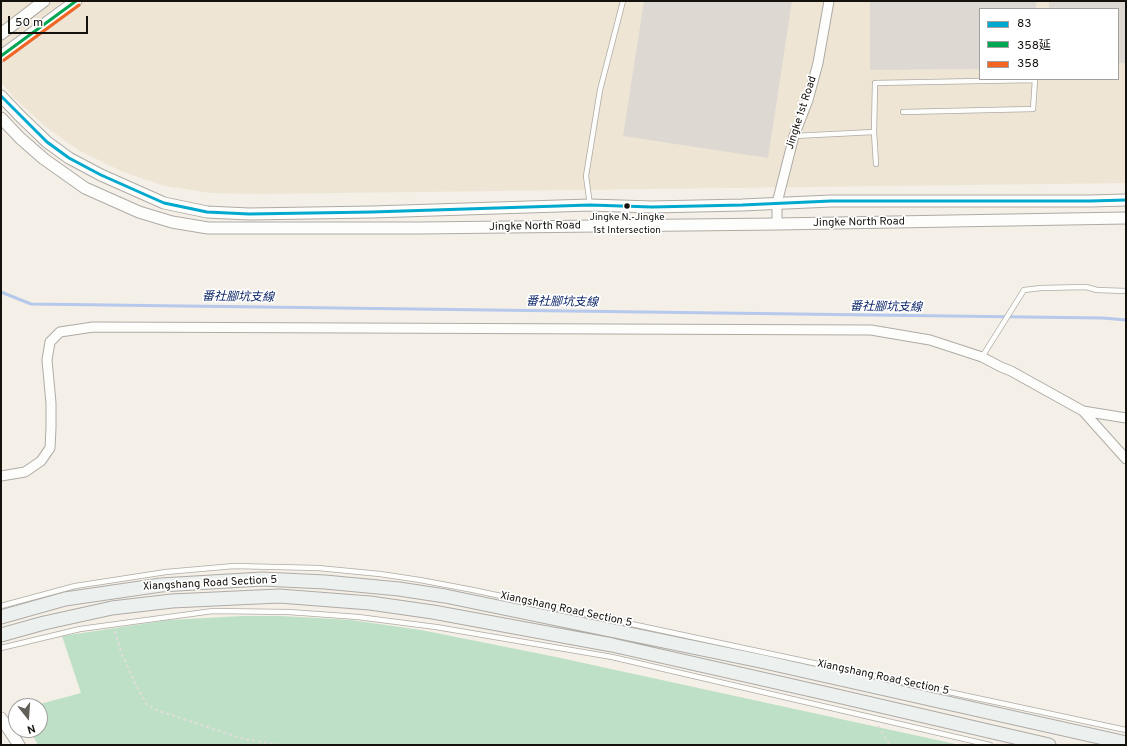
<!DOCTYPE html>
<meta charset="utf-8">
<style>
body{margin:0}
#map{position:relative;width:1127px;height:746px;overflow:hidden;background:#f4f0e7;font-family:Overpass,"Noto Sans TC",sans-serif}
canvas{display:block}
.frame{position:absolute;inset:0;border:2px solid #15120d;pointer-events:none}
.legend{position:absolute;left:979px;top:8px;width:140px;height:72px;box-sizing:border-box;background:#fff;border:1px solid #a1a09e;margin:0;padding:5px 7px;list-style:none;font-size:12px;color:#15120d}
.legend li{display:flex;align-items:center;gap:8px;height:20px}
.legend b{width:20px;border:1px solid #a1a09e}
.north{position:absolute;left:8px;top:698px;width:40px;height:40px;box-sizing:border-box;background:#fff;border:1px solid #a1a09e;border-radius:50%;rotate:163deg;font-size:11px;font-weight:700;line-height:16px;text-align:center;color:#15120d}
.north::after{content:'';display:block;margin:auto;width:14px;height:18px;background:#636059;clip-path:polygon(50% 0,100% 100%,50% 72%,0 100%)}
.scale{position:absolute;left:8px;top:16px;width:80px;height:18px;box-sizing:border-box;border:2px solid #15120d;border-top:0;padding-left:5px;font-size:12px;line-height:14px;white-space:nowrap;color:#15120d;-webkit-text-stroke:3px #fff;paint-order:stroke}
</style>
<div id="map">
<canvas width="1127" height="746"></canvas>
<div class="frame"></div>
<ul class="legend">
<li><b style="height:5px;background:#00a9ce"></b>83</li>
<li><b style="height:5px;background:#00a651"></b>358延</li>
<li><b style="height:5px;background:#f26522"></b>358</li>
</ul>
<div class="north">N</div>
<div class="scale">50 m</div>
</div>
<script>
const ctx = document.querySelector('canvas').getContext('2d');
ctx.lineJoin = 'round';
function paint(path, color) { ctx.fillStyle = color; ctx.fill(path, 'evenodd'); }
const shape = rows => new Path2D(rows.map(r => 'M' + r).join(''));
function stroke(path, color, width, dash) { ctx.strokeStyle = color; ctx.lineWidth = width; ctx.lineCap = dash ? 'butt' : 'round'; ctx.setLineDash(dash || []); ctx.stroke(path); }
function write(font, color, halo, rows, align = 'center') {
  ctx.font = font + ' Overpass,"Noto Sans TC",sans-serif'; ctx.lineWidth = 3.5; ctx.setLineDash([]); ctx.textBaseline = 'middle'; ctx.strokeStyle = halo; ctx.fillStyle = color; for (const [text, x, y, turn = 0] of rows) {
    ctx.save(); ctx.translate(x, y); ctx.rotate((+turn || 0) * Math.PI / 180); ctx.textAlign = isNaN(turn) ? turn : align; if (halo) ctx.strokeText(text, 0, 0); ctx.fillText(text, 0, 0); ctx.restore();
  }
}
paint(shape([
 [1,1,1126,1,1126,183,260,194,211,193,165,186,123,172,78,150,46,127,15,99,1,82],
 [980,9,1118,9,1118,79,980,79]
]), '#eee5d5');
paint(shape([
 [243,616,280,616,317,618,351,620,421,630,556,657,960,745,38,745,30,730,40,730,40,706,33,706,81,693,62,636,169,620]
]), '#bee0c6');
stroke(shape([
 [1,292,31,304,1103,318,1126,320]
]), '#b6c8ec', 3);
paint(shape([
 [644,1,792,1,768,158,623,136],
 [870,1,1036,1,1036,9,980,9,980,69,870,70],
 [1049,1,1126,1,1126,63,1118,63,1118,9,1049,9]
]), '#ddd9d2');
const service = shape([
 [794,136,874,132],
 [876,164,874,132,875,83,1035,80,1033,109,903,112],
 [590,205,586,176,600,90,623,1],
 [982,357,1024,290,1041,288,1086,287,1097,290,1126,291],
 [1,606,75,586,166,572,234,566,318,568,380,574,420,580,473,590,1126,730],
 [1,648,80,629,213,611,289,612,358,617,436,627,612,657,990,745]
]);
const minor = shape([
 [777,224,777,203,794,136,808,100,818,63,829,1],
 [1083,411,1126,459],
 [1,476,25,472,41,461,50,448,51,428,51,403,47,360,50,342,60,332,93,327,871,330,930,340,982,357,1001,367,1011,371,1083,411,1126,418]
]);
const tertiary = shape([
 [1,34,44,1],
 [1,56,76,1],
 [1,96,19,115,47,142,69,158,101,175,164,203,207,212,249,214,372,212,590,205,652,207,742,205,831,201,1090,201,1126,200],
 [1,118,20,138,44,159,85,188,139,212,172,222,208,228,419,228,777,224,1126,218],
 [1,718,19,745]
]);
const secondary = shape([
 [1,617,65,599,161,585,262,579,325,582,399,589,445,596,760,661,1126,743],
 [1,635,44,623,112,608,172,601,279,596,370,603,433,612,612,645,833,695,1049,745]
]);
stroke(service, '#afaba5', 6);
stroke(minor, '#afaba5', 11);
stroke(tertiary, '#afaba5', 13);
stroke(secondary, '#afaba5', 15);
stroke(shape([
 [115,631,121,652,136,685,147,705,159,711,244,739,280,745],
 [878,726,890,745]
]), '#dfdddb', 2, [3, 3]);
stroke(service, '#fdfdfb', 4.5);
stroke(minor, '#fdfdfb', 9);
stroke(tertiary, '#fdfdfb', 11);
stroke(secondary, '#ecf1f0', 13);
stroke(shape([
 [1,96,47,142,69,158,101,175,164,203,207,212,249,214,372,212,590,205,652,207,742,205,831,201,1090,201,1126,200]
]), '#00a9ce', 3);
stroke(shape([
 [1,56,76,1]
]), '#00a651', 3);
stroke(shape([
 [4,60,79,5]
]), '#f26522', 3);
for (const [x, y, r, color] of [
 [627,206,3.5,"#15120d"]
]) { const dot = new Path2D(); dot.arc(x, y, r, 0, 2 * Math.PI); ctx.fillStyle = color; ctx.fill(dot); stroke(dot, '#fff', 1.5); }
write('10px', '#15120d', '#fff', [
 ["Jingke N.-Jingke",627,218],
 ["1st Intersection",627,231]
]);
write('11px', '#15120d', '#fff', [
 ["Jingke 1st Road",802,113,-72],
 ["Jingke North Road",859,223,-1],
 ["Jingke North Road",535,227,-1],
 ["Xiangshang Road Section 5",210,584,-3],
 ["Xiangshang Road Section 5",566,610,12],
 ["Xiangshang Road Section 5",883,678,12]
]);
write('italic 12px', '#132c6c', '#fff', [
 ["番社腳坑支線",238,298,1],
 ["番社腳坑支線",562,303,1],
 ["番社腳坑支線",886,308,1]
]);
</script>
